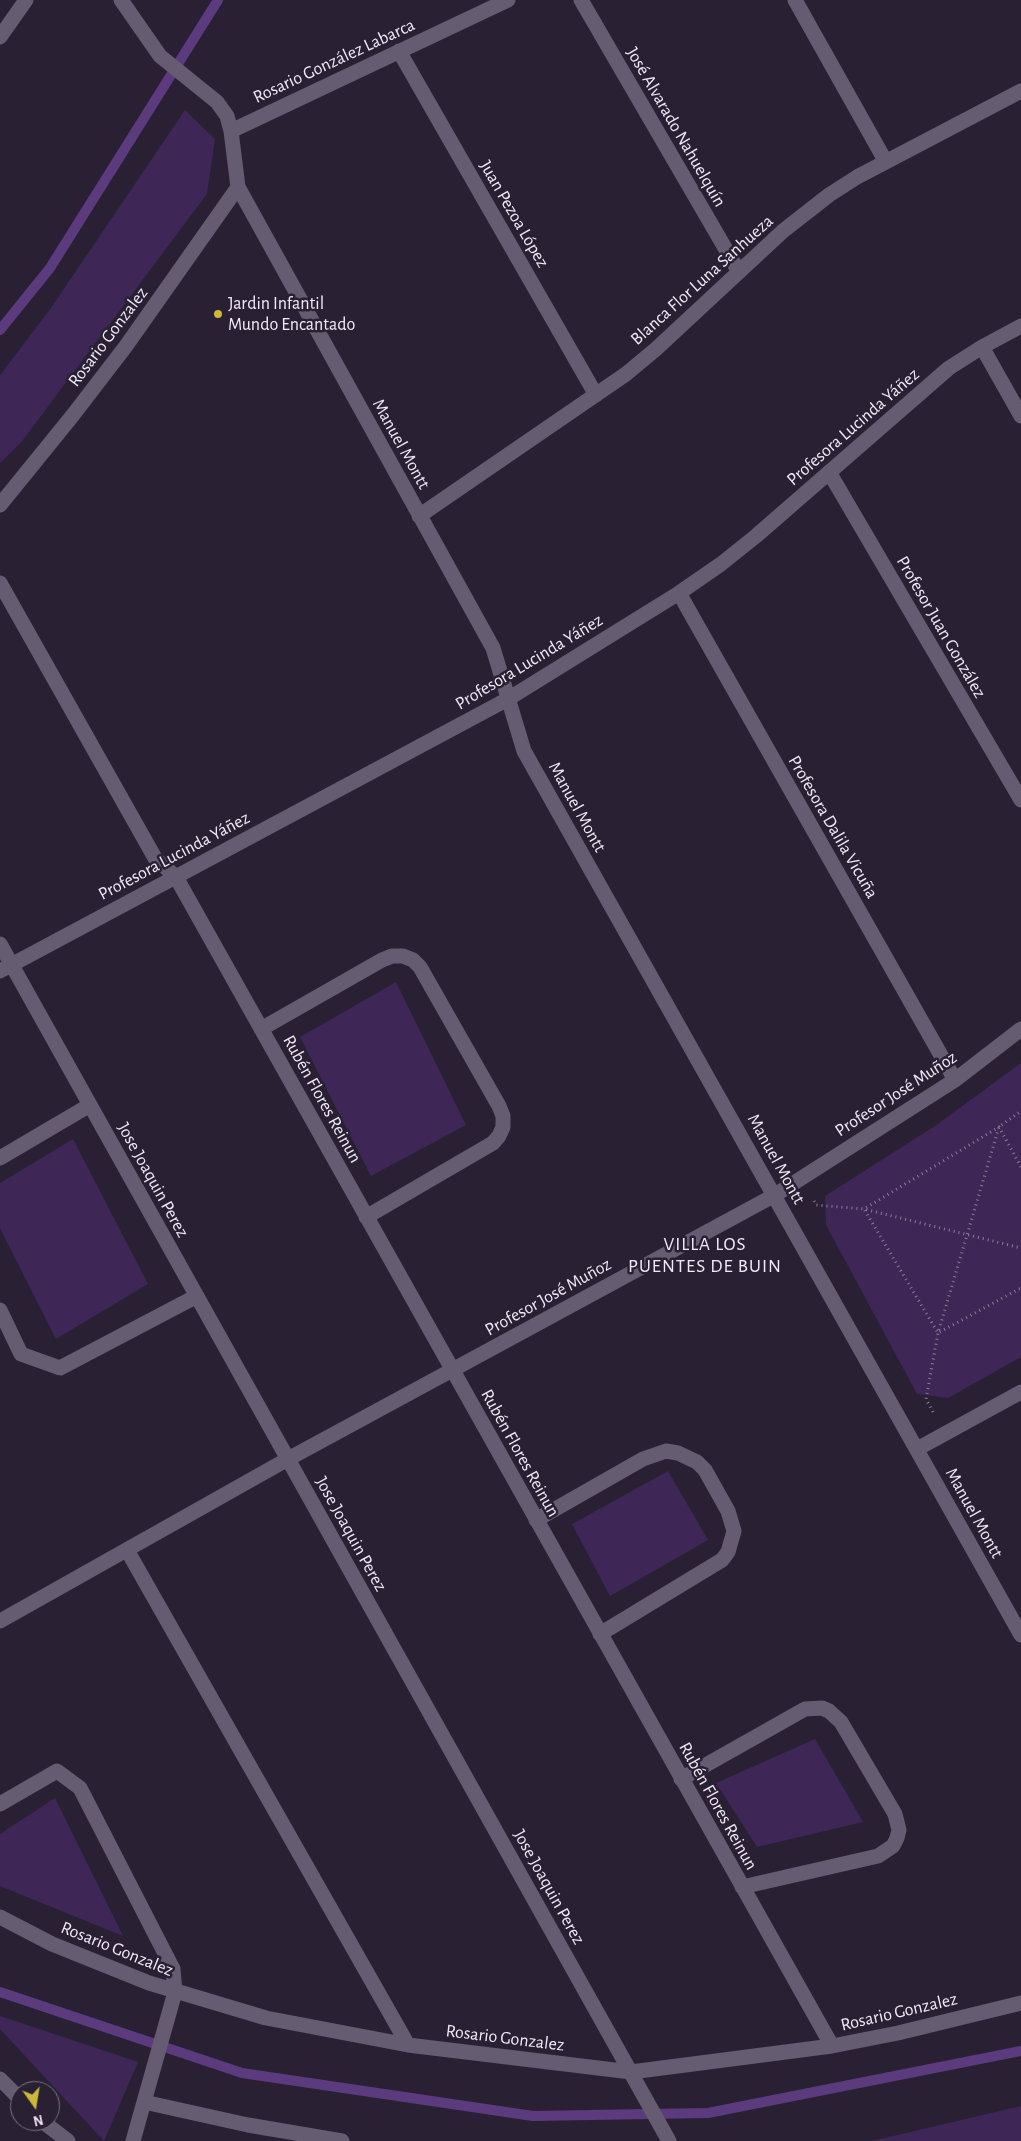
<!DOCTYPE html>
<meta charset="utf-8">
<style>
body{margin:0}
#map{position:relative;width:1021px;height:2141px;overflow:hidden;background:#292133;font-family:"Alegreya Sans",sans-serif}
canvas{display:block}
.north{position:absolute;left:10px;top:2081px;width:50px;height:50px;box-sizing:border-box;background:#292133;border:1px solid #787181;border-radius:50%;rotate:167deg;font-size:14px;font-weight:700;line-height:20px;text-align:center;color:#efeaf6}
.north::after{content:'';display:block;margin:auto;width:18px;height:22px;background:#cdb938;clip-path:polygon(50% 0,100% 100%,50% 72%,0 100%)}
</style>
<div id="map">
<canvas width="1021" height="2141"></canvas>
<div class="north">N</div>
</div>
<script>
const ctx = document.querySelector('canvas').getContext('2d');
ctx.lineJoin = 'round';
function paint(path, color) { ctx.fillStyle = color; ctx.fill(path, 'evenodd'); }
const shape = rows => new Path2D(rows.map(r => 'M' + r).join(''));
function stroke(path, color, width, dash) { ctx.strokeStyle = color; ctx.lineWidth = width; ctx.lineCap = dash ? 'butt' : 'round'; ctx.setLineDash(dash || []); ctx.stroke(path); }
function write(font, color, halo, rows, align = 'center') {
  ctx.font = font + ' "Alegreya Sans",sans-serif'; ctx.lineWidth = 5; ctx.setLineDash([]); ctx.textBaseline = 'middle'; ctx.strokeStyle = halo; ctx.fillStyle = color; for (const [text, x, y, turn = 0] of rows) {
    ctx.save(); ctx.translate(x, y); ctx.rotate((+turn || 0) * Math.PI / 180); ctx.textAlign = isNaN(turn) ? turn : align; if (halo) ctx.strokeText(text, 0, 0); ctx.fillText(text, 0, 0); ctx.restore();
  }
}
paint(shape([
 [185,110,215,139,207,194,23,440,0,463,0,375,51,308],
 [396,982,466,1125,371,1176,300,1037],
 [1021,1063,1021,1357,948,1398,917,1394,826,1225,825,1196,935,1126],
 [73,1139,148,1284,56,1339,0,1228,0,1183],
 [668,1471,708,1540,610,1596,572,1524],
 [815,1739,863,1822,757,1847,716,1783],
 [55,1798,123,1936,0,1886,0,1834],
 [0,2016,138,2062,104,2141,0,2029],
 [1021,2106,1021,2141,872,2141]
]), '#3e2656');
stroke(shape([
 [0,330,50,268,218,0],
 [0,1992,242,2073,533,2116,708,2113,1021,2051]
]), '#5c3a7e', 10);
stroke(shape([
 [1021,1167,999,1127,864,1209,938,1333,1021,1288],
 [814,1201,816,1205,864,1209,1021,1248],
 [933,1412,926,1399,938,1333,999,1127,1021,1111]
]), '#878190', 3, [1, 4]);
stroke(shape([
 [121,0,160,56,217,102,227,116,231,131,238,187,493,648,524,751,1021,1635],
 [581,0,739,272],
 [795,0,886,162],
 [0,37,26,0],
 [399,51,596,395],
 [231,131,508,0],
 [982,347,1021,416],
 [829,472,1021,800],
 [0,505,73,415,126,346,238,187],
 [419,516,626,374,656,349,783,231,829,195,857,177,1021,91],
 [0,583,155,858,176,877,832,2046],
 [679,593,955,1080],
 [0,944,669,2141],
 [0,971,508,699,679,593,721,564,756,536,949,368,982,347,1021,326],
 [261,1029,382,960,392,956,403,956,413,960,420,967,499,1106,503,1116,503,1127,499,1136,493,1143,366,1217],
 [0,1158,90,1105],
 [0,1310,21,1354,60,1368,197,1296],
 [917,1449,1021,1392],
 [536,1520,643,1459,666,1451,678,1453,697,1462,705,1470,728,1511,734,1531,728,1552,722,1560,600,1634],
 [127,1550,408,2045],
 [0,1621,288,1459,775,1195,955,1080,1021,1029],
 [681,1779,805,1709,822,1708,829,1711,841,1722,895,1814,899,1830,897,1838,893,1846,878,1856,742,1887],
 [0,1804,57,1771,80,1788,173,1969,175,1992,133,2141],
 [0,1917,52,1944,149,1983,266,2018,408,2045,631,2072,832,2046,898,2033,1021,2003],
 [0,2079,20,2099],
 [144,2102,248,2125,342,2141],
 [42,2121,68,2141]
]), '#655c71', 15);
for (const [x, y, r, color] of [
 [218,314,5,"#cdb938"]
]) { const dot = new Path2D(); dot.arc(x, y, r, 0, 2 * Math.PI); ctx.fillStyle = color; ctx.fill(dot); stroke(dot, '#292133', 2); }
write('18px', '#efeaf6', '#292133', [
 ["Rosario González Labarca",334,61,-25],
 ["José Alvarado Nahuelquín",676,127,60],
 ["Juan Pezoa López",514,214,60],
 ["Blanca Flor Luna Sanhueza",702,280,-42],
 ["Rosario Gonzalez",108,337,-53],
 ["Profesora Lucinda Yáñez",853,427,-41],
 ["Manuel Montt",401,444,61],
 ["Profesor Juan González",941,627,60],
 ["Profesora Lucinda Yáñez",529,662,-31],
 ["Manuel Montt",577,807,61],
 ["Profesora Dalila Vicuña",833,827,60],
 ["Profesora Lucinda Yáñez",174,856,-28],
 ["Profesor José Muñoz",896,1094,-33],
 ["Rubén Flores Reinun",322,1099,61],
 ["Manuel Montt",776,1159,61],
 ["Jose Joaquin Perez",153,1180,61],
 ["Profesor José Muñoz",548,1297,-29],
 ["Rubén Flores Reinun",520,1453,61],
 ["Manuel Montt",974,1513,61],
 ["Jose Joaquin Perez",351,1534,61],
 ["Rubén Flores Reinun",718,1806,61],
 ["Jose Joaquin Perez",549,1887,61],
 ["Rosario Gonzalez",117,1949,22],
 ["Rosario Gonzalez",899,2012,-13],
 ["Rosario Gonzalez",505,2038,7]
]);
write('18px', '#efeaf6', '#292133', [
 ["Jardin Infantil",228,304],
 ["Mundo Encantado",228,325]
], 'left');
ctx.letterSpacing = '1px';
write('19px', '#efeaf6', '#292133', [
 ["VILLA LOS",705,1244],
 ["PUENTES DE BUIN",705,1266]
]);
ctx.letterSpacing = '0px';
</script>
